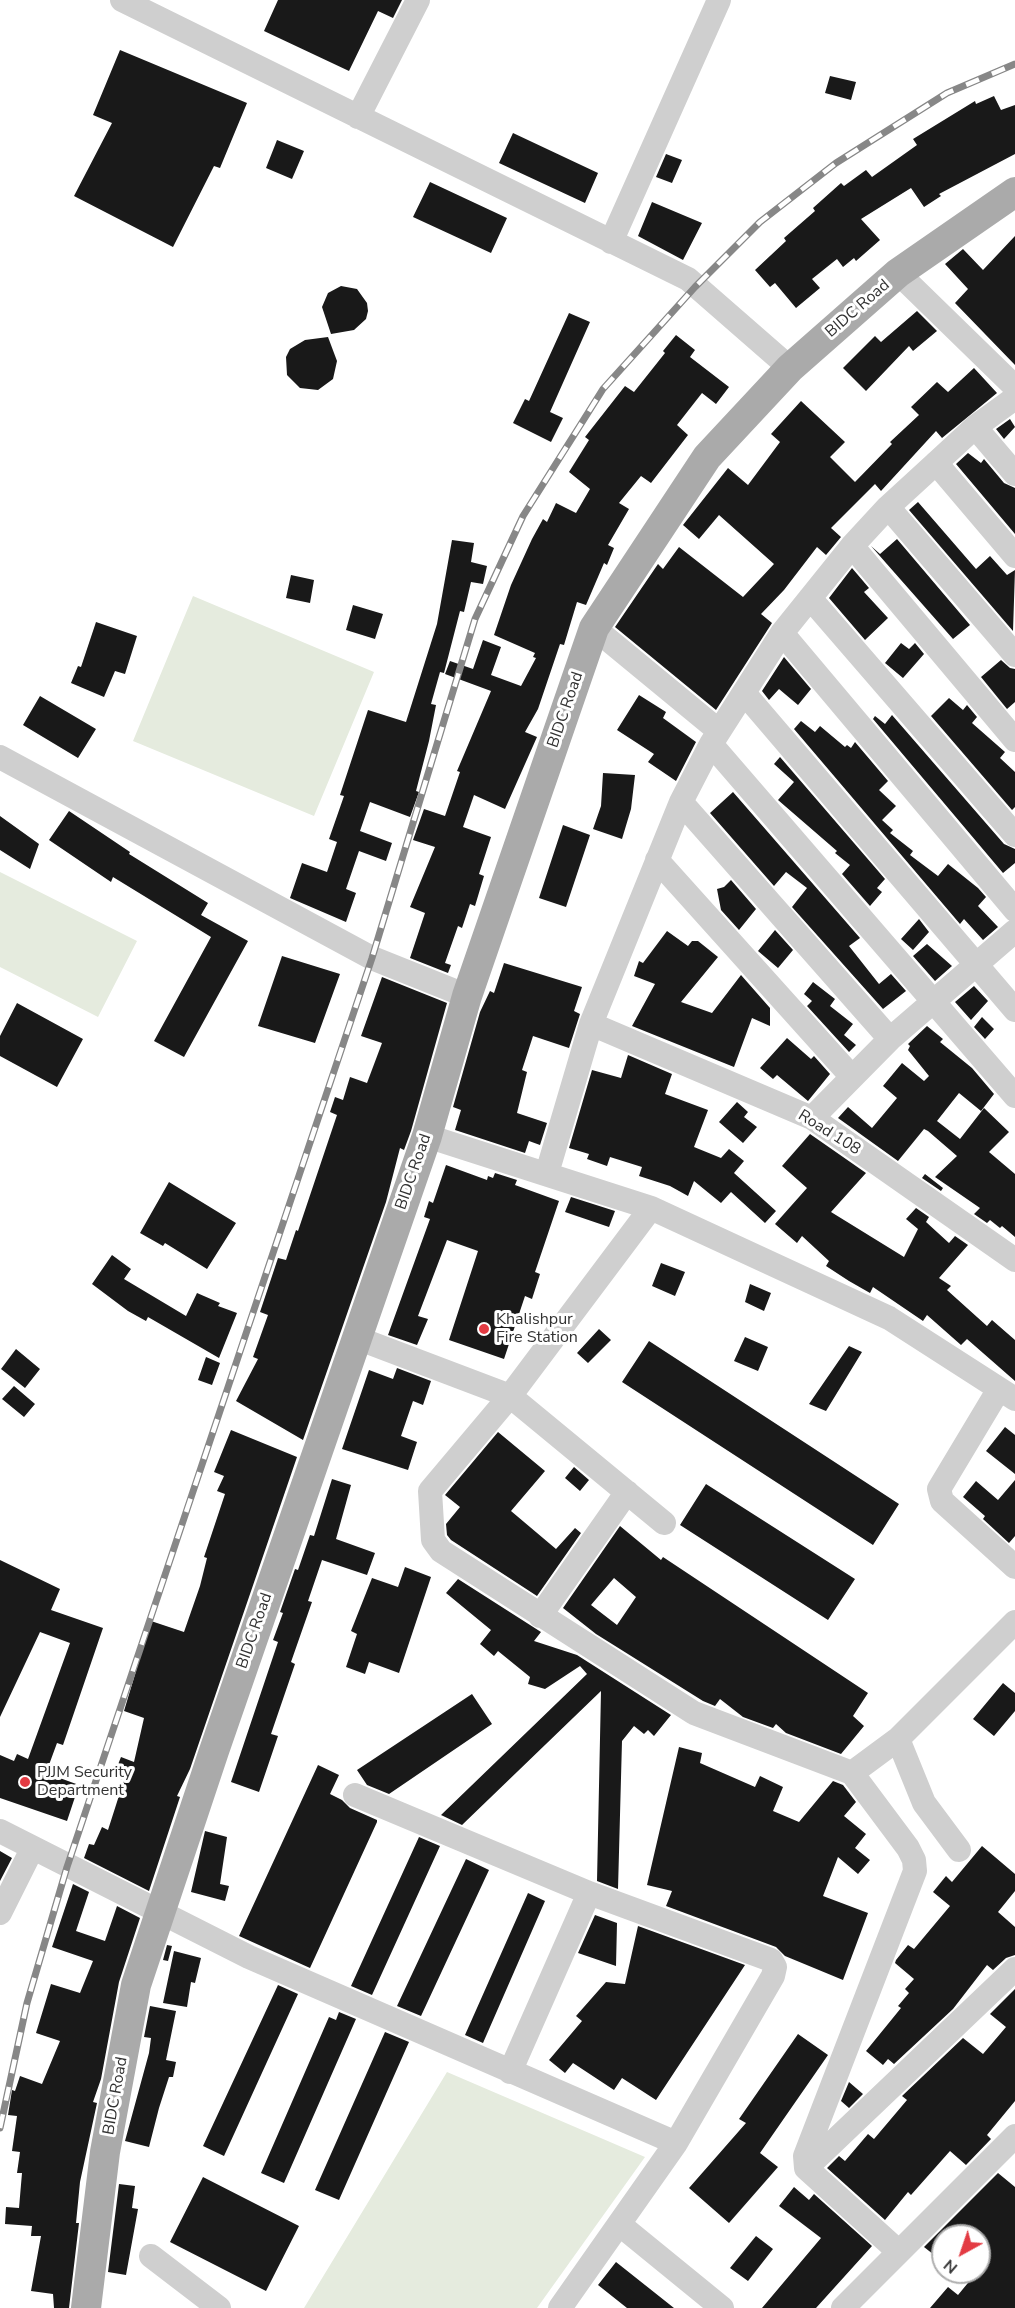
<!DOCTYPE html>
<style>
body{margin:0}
#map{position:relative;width:1015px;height:2308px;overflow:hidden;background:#fff;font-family:"Nunito Sans",sans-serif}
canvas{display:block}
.north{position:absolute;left:931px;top:2224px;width:60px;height:60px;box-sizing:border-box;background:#fff;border:2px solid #adadad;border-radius:50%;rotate:220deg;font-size:16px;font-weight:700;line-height:24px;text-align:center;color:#323232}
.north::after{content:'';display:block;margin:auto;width:21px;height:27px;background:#e33b43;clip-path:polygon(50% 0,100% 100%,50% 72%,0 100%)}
</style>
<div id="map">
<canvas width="1015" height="2308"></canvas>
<div class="north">N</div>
</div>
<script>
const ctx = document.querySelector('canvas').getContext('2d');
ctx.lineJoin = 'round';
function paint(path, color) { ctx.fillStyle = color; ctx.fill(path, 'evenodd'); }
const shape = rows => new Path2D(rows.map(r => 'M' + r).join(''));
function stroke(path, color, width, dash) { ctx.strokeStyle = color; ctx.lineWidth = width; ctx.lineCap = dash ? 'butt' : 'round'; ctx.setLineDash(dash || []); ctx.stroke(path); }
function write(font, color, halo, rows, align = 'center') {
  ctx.font = font + ' "Nunito Sans",sans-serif'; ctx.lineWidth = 6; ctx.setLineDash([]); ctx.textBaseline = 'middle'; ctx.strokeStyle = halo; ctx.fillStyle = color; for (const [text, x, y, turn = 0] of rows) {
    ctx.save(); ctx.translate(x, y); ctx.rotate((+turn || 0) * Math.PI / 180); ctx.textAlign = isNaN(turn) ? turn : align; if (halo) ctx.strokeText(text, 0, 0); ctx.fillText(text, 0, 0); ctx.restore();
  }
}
paint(shape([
 [193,596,374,672,314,816,133,741],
 [0,872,137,941,98,1017,0,967],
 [447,2072,645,2157,537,2308,304,2308]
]), '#e5ebde');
paint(shape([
 [278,0,402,0,393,18,378,11,349,71,264,31],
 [120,50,247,103,220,168,214,166,173,247,74,196,112,123,93,115],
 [830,76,856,82,851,100,825,93],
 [994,96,1001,110,1015,105,1015,154,939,194,941,196,924,207,911,188,861,219,880,240,856,261,854,258,843,267,837,259,812,279,820,288,796,308,775,283,770,287,755,270,786,241,784,238,815,211,813,208,841,183,844,186,866,170,872,177,917,145,913,139,975,101,976,104],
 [513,133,598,173,585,203,499,163],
 [277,140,304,151,292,179,266,168],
 [666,154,682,160,672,183,656,177],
 [430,182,507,218,491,253,413,217],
 [652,202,702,223,683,260,638,236],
 [1015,236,1015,365,955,303,968,289,945,264,963,249,983,270],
 [341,286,357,289,367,303,368,311,366,319,354,330,331,334,322,307,328,293],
 [917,311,937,331,913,351,909,346,866,391,843,368,875,336,881,342],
 [569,313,590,322,550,412,563,418,551,442,513,423,525,399,529,401],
 [676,335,695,350,690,357,729,387,716,404,702,393,677,425,688,435,651,483,641,476,619,503,629,509,608,545,614,548,607,565,604,563,586,605,577,602,564,645,560,644,538,709,525,732,537,737,505,809,474,795,463,827,491,837,479,874,484,876,475,906,470,904,462,928,458,926,445,963,451,965,448,973,410,958,425,913,410,907,435,847,413,840,424,809,445,816,460,772,457,771,491,691,445,674,450,661,473,669,483,640,501,647,491,675,521,686,536,658,533,657,535,653,494,635,511,585,532,539,543,519,547,522,556,503,576,513,590,489,569,472,589,440,585,437,625,386,634,392,665,353,663,351],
 [328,337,337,361,333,379,318,390,300,388,287,375,286,357,290,349,305,340],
 [974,368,997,393,942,438,936,431,881,491,875,484,831,528,841,537,826,555,817,547,784,590,761,614,772,623,716,710,615,627,658,564,663,569,679,547,743,597,774,564,719,515,699,539,683,525,728,468,748,485,780,442,771,434,801,401,845,442,830,457,855,482,892,444,890,442,919,415,911,407,937,382,948,392],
 [1010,419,1015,427,1004,439,996,429],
 [968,453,981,463,984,459,1004,483,1015,488,1015,534,956,464],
 [918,502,976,569,990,556,1007,575,1015,570,1013,631,909,510],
 [897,539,970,625,953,639,871,546,880,554],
 [452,540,474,543,471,562,487,566,483,584,471,582,464,612,460,611,444,673,440,672,431,704,436,705,429,741,416,791,419,792,410,817,370,802,360,831,392,843,386,861,359,851,346,889,356,893,346,922,290,898,302,863,327,872,337,842,329,839,344,796,340,795,368,710,406,722,437,624],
 [852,568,869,588,864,592,888,618,865,640,829,598],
 [291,575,314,580,310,603,286,598],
 [353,605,383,614,375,639,346,630],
 [96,622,137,636,125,674,115,671,104,697,71,683,78,666,81,667],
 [901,643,909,649,915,643,924,654,903,678,885,663],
 [784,657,811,689,798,705,779,689,769,700,762,691],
 [1001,660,1010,668,1015,669,1015,702,1007,709,981,677],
 [639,695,666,712,663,718,696,742,676,781,648,762,654,754,617,730],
 [40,696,96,729,78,758,23,725],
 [949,698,963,710,967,705,977,717,972,723,1005,752,1000,758,1015,772,1015,807,1012,810,931,716],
 [892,715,1004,844,1015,849,1015,863,1003,873,873,719,875,716,885,724],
 [801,721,815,732,820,726,845,747,847,745,851,748,855,742,888,781,879,790,896,806,882,820,893,830,890,833,913,851,910,855,938,876,948,864,978,888,986,897,978,906,998,927,983,940,964,919,960,924,794,729],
 [780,757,885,879,877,888,882,892,870,906,842,874,850,865,835,853,837,851,778,800,794,782,774,764],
 [603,773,635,775,631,809,622,839,593,829,601,806],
 [733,792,860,938,849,946,879,984,891,974,906,991,883,1009,792,907,807,888,786,872,774,886,710,813],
 [69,811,130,852,129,854,208,903,201,915,248,941,184,1057,154,1041,211,937,113,877,111,882,49,840],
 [0,816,39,844,30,869,0,850],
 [563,825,590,835,566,907,539,898],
 [731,880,756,909,739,930,721,910,717,889,724,887],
 [919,919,929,932,913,950,901,939],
 [775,930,793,950,778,968,758,951],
 [667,931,688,946,692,941,698,941,718,957,681,1002,712,1013,741,975,770,1008,770,1026,752,1018,734,1067,632,1026,655,984,634,976,639,961,643,963],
 [927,944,952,966,935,981,913,956],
 [282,956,340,974,315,1043,258,1026],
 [504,963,582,987,574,1011,580,1014,569,1048,533,1036,522,1070,527,1072,517,1113,547,1123,540,1145,529,1141,525,1153,455,1130,461,1110,453,1107,480,1012,490,991,494,993],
 [382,977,447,1003,411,1131,404,1150,400,1148,386,1202,303,1440,236,1401,258,1359,253,1357,268,1315,260,1312,278,1258,286,1260,296,1230,298,1231,337,1115,330,1112,335,1097,343,1100,350,1077,367,1083,382,1043,361,1036],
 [813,982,835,999,830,1006,853,1024,844,1035,856,1045,849,1052,807,1006,812,1001,804,994],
 [974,986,988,1001,971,1020,955,1002],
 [17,1003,83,1039,57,1087,0,1056,0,1036],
 [982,1017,994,1029,985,1039,974,1027],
 [927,1026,943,1039,940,1042,972,1068,994,1094,981,1111,959,1093,937,1121,960,1139,984,1108,1009,1132,989,1152,1015,1174,1015,1237,1002,1226,1000,1228,990,1220,987,1223,974,1214,980,1208,935,1177,957,1156,928,1131,924,1129,898,1161,838,1118,848,1107,872,1128,897,1098,883,1086,902,1063,924,1081,929,1076,908,1050,910,1046,908,1044],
 [787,1038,811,1059,814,1056,830,1074,808,1101,777,1075,773,1079,760,1068],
 [628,1055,672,1074,665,1094,708,1110,694,1147,721,1158,729,1149,744,1161,734,1173,776,1211,765,1223,731,1192,721,1203,694,1181,688,1196,670,1186,639,1176,642,1167,610,1157,607,1166,587,1159,589,1154,569,1148,592,1070,621,1078],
 [737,1102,748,1112,744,1117,757,1127,743,1143,719,1122],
 [810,1134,866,1173,831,1212,904,1257,918,1229,906,1219,916,1208,929,1217,926,1222,949,1243,955,1236,968,1245,939,1278,951,1286,947,1290,987,1326,992,1320,1015,1340,1015,1381,967,1339,961,1345,927,1315,923,1321,873,1287,870,1293,849,1281,826,1266,829,1261,802,1236,797,1243,775,1224,807,1188,782,1166],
 [446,1165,487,1180,488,1176,493,1178,495,1173,517,1180,515,1185,559,1201,535,1272,540,1274,532,1299,525,1296,504,1359,449,1340,478,1251,447,1240,418,1316,428,1319,417,1345,388,1335,430,1219,424,1217,429,1201,433,1203],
 [925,1174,943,1188,941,1191,922,1178],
 [169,1182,236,1223,207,1269,165,1243,163,1246,140,1233],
 [571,1197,615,1211,609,1227,565,1212],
 [112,1255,131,1269,124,1279,186,1316,197,1293,220,1303,218,1306,237,1313,219,1358,148,1317,146,1321,128,1311,92,1284],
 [661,1263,685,1272,675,1296,652,1286],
 [750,1284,771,1293,764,1311,745,1302],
 [599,1329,611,1340,588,1363,577,1353],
 [745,1337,768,1347,758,1371,734,1361],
 [649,1341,899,1504,873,1545,622,1382],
 [849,1346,862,1352,826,1411,809,1404],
 [16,1349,40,1369,25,1388,1,1369],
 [206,1357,220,1363,212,1385,198,1380],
 [397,1368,431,1381,423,1405,413,1401,401,1436,417,1442,408,1470,342,1449,369,1370,393,1379],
 [14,1386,35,1404,24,1417,2,1399],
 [1005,1427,1015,1435,1015,1474,986,1451],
 [231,1430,297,1457,190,1769,177,1796,180,1797,149,1891,84,1858,89,1844,94,1845,102,1827,108,1830,124,1780,113,1777,121,1757,134,1762,144,1718,124,1711,151,1621,184,1632,200,1586,207,1558,204,1557,225,1494,217,1491,224,1476,214,1472],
 [498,1432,545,1471,511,1511,556,1549,575,1528,581,1533,537,1596,451,1540,447,1535,446,1524,460,1507,445,1495],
 [574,1467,589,1480,580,1491,565,1478],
 [332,1479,351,1485,336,1539,375,1553,367,1575,322,1560,308,1601,312,1602,291,1662,295,1664,271,1734,278,1736,259,1792,231,1782,278,1642,273,1640,283,1613,280,1612,295,1569,298,1570,310,1535,314,1536],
 [1015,1480,1015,1536,1009,1543,983,1519,985,1516,963,1497,976,1481,998,1500],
 [706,1484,855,1579,828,1620,680,1525],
 [620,1526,661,1560,663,1557,868,1693,853,1716,864,1726,841,1754,786,1733,776,1724,773,1728,743,1717,720,1699,715,1706,703,1701,596,1634,563,1608],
 [614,1578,636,1597,617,1625,591,1605],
 [0,1560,60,1589,51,1610,103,1628,63,1745,57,1743,46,1773,79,1785,67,1821,0,1798,0,1755,14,1761,17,1754,28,1759,70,1643,40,1632,0,1717],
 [405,1567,431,1577,399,1673,369,1662,365,1674,346,1667,357,1634,351,1631,372,1578,398,1587],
 [458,1579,541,1632,534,1641,577,1655,671,1715,654,1736,648,1730,644,1734,634,1726,622,1741,618,1889,597,1881,601,1691,462,1825,441,1815,587,1674,580,1666,545,1689,528,1684,530,1677,498,1651,494,1656,480,1644,491,1630,446,1593],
 [1003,1683,1015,1693,1015,1711,994,1736,973,1719],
 [472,1694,492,1724,389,1794,367,1785,357,1770],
 [679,1747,702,1753,700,1763,755,1787,760,1776,783,1787,773,1811,799,1822,833,1781,843,1785,856,1802,844,1816,866,1834,855,1848,870,1860,858,1874,838,1857,823,1896,868,1913,843,1980,785,1956,776,1947,666,1906,672,1891,647,1885],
 [318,1765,339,1775,330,1794,342,1800,350,1808,377,1820,377,1822,310,1968,239,1936],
 [205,1831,227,1837,220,1884,229,1886,225,1901,191,1892],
 [419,1837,440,1846,372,1995,351,1986],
 [982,1846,1015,1874,1015,1891,998,1912,1015,1927,1015,1955,1006,1958,993,1970,987,1965,953,2009,894,2064,888,2059,883,2065,866,2051,901,2008,898,2006,909,1993,905,1989,914,1979,895,1963,896,1960,908,1945,914,1949,950,1906,933,1892,946,1876,952,1882],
 [0,1851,12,1858,0,1881],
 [466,1859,489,1870,421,2016,397,2006],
 [73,1884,89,1892,76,1931,105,1941,117,1906,140,1918,119,1982,101,2079,93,2102,97,2103,80,2182,76,2223,79,2223,69,2308,54,2308,53,2294,31,2291,41,2236,31,2236,32,2226,5,2224,6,2207,19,2208,22,2173,17,2173,20,2152,12,2151,17,2116,8,2115,12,2090,15,2091,20,2076,42,2084,60,2041,36,2033,51,1984,80,1993,93,1961,52,1947],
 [528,1893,545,1901,483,2043,465,2035],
 [595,1915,617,1923,616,1966,578,1953],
 [638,1926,745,1965,656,2100,622,2078,614,2090,573,2063,565,2073,549,2060,582,2021,576,2016,606,1982,625,1984],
 [167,1945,172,1946,168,1961,163,1960],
 [174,1951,201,1958,195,1983,191,1982,187,2007,163,2003],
 [278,1985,298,1994,224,2156,203,2146],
 [1015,1989,1015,2101,987,2135,991,2139,966,2165,950,2151,911,2195,908,2192,885,2220,827,2168,839,2156,845,2161,868,2134,874,2139,907,2100,902,2096,963,2038,983,2054,1006,2027,990,2014],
 [150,2006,176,2011,166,2060,176,2062,173,2077,169,2077,159,2108,149,2147,125,2141,149,2053,151,2038,144,2037],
 [339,2012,356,2019,284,2183,261,2173,329,2017,336,2020],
 [385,2032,409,2042,339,2200,315,2190],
 [798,2034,828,2055,760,2153,778,2167,729,2223,689,2188,746,2123,739,2119],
 [849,2082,863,2094,849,2108,841,2101],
 [998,2173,1015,2187,1015,2308,930,2308,948,2287,958,2295,986,2261,979,2255,979,2236,971,2236,958,2226,950,2236,943,2236,943,2262,924,2247],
 [203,2177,299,2226,266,2291,170,2242],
 [119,2184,135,2186,132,2208,138,2209,126,2275,108,2272],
 [794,2187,809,2200,814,2194,872,2246,816,2308,762,2308,821,2238,779,2206],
 [756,2236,773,2249,748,2281,730,2268],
 [616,2262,674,2308,627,2308,598,2285]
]), '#191919');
stroke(shape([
 [122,0,688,279,790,368],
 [358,117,418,0],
 [611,242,719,0],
 [898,273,1015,387],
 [975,427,1015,474],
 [936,463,1015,556],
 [888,507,1015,655],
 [852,546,1015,740],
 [810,598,1015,835],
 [594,628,719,731],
 [782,633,1015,910],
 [745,694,1015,1010],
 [711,744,1015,1096],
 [0,757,372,958,467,996],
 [681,802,890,1039],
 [657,860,852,1077],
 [591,1024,812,1118,1015,1260],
 [812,1118,890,1039,1015,931],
 [427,1136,651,1208,889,1318,1015,1399],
 [547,1173,591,1024,681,802,711,744,782,633,852,546,888,507,936,463,975,427,1015,398],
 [651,1208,510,1396,430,1491,433,1540,441,1551,694,1713,852,1773,898,1739,1015,1622],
 [357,1338,510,1396,664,1523],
 [999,1389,939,1489,942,1501,1015,1567],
 [540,1616,627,1492],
 [898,1739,924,1803,959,1850],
 [0,1831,249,1957,676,2143,773,1976,775,1967,771,1960,589,1893,355,1795],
 [0,1913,32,1849],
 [510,2072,589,1893],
 [806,2168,805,2156,915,1871,914,1860,908,1848,852,1773],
 [619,2224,722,2308],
 [899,2252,806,2168,1015,1969],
 [151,2256,219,2308],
 [560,2308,676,2143],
 [843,2308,1015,2136]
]), '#cfcfcf', 24);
stroke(shape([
 [86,2308,105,2152,136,1985,214,1751,427,1136,467,996,594,628,707,457,790,368,898,273,1015,192]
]), '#aaa', 30);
const rail = shape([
 [0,2128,27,2003,67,1867,372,958,475,619,523,516,603,389,695,287,760,222,836,163,947,93,1015,64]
]);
stroke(rail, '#878787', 7);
stroke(rail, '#fff', 4.5, [14]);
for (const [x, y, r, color] of [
 [484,1329,6,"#e33b43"],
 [25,1782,6,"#e33b43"]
]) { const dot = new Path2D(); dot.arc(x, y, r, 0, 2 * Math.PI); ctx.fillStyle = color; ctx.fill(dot); stroke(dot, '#fff', 2); }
write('16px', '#323232', '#fff', [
 ["BIDC Road",858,309,-41],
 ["BIDC Road",566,710,-71],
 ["Road 108",829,1133,32],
 ["BIDC Road",414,1172,-71],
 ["BIDC Road",255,1631,-71],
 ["BIDC Road",116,2096,-80]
]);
write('16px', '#323232', '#fff', [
 ["Khalishpur",496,1320],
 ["Fire Station",496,1338],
 ["PJJM Security",37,1773],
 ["Department",37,1791]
], 'left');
</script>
